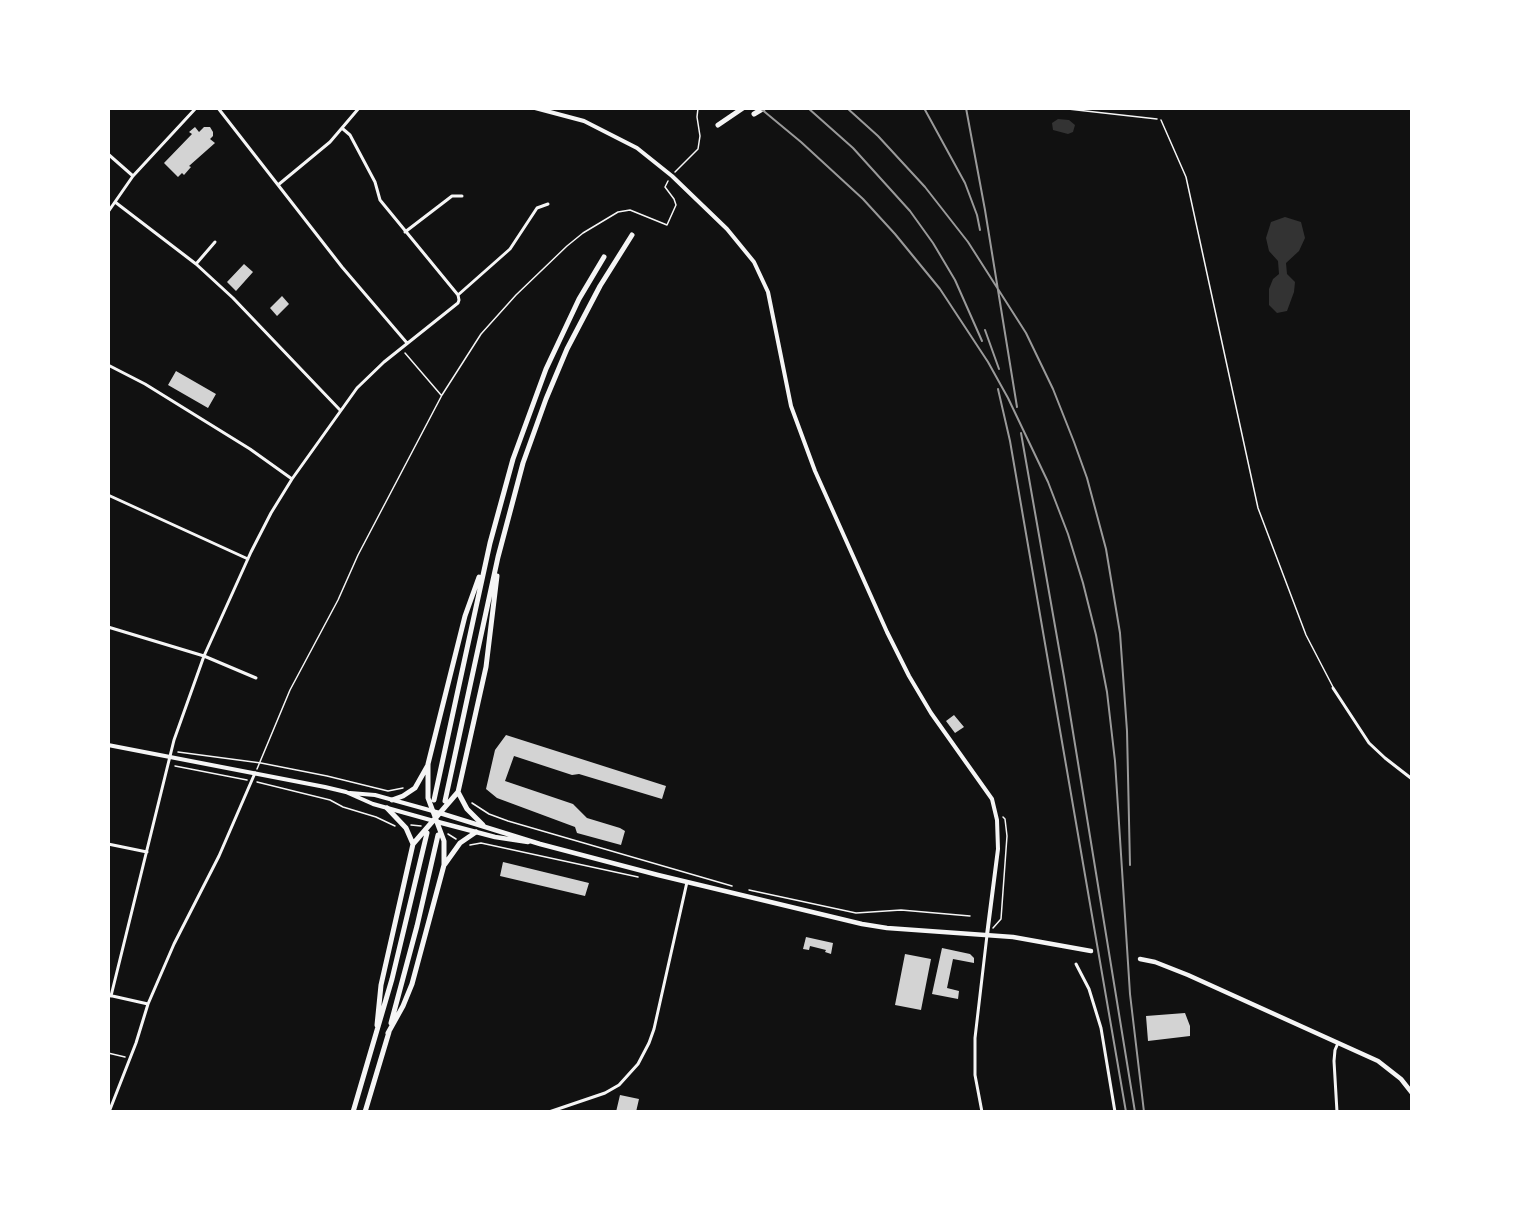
<!DOCTYPE html>
<style>
body{margin:0}
#map{position:relative;width:1520px;height:1220px;overflow:hidden;background:#111;font-family:"PT Sans Narrow",sans-serif}
canvas{display:block}
.frame{position:absolute;inset:0;border:110px solid #fff;pointer-events:none}
</style>
<div id="map">
<canvas width="1520" height="1220"></canvas>
<div class="frame"></div>
</div>
<script>
const ctx = document.querySelector('canvas').getContext('2d');
ctx.lineJoin = 'round';
function paint(path, color) { ctx.fillStyle = color; ctx.fill(path, 'evenodd'); }
const shape = rows => new Path2D(rows.map(r => 'M' + r).join(''));
function stroke(path, color, width, dash) { ctx.strokeStyle = color; ctx.lineWidth = width; ctx.lineCap = dash ? 'butt' : 'round'; ctx.setLineDash(dash || []); ctx.stroke(path); }
paint(shape([
 [1058,119,1069,120,1075,125,1073,132,1068,134,1053,130,1052,123],
 [1285,217,1301,222,1305,238,1299,251,1286,263,1287,274,1295,282,1294,292,1287,311,1277,313,1269,305,1269,289,1273,279,1279,274,1278,261,1269,251,1266,238,1271,222]
]), '#333');
paint(shape([
 [195,127,199,132,204,127,210,127,213,132,213,136,210,139,215,143,189,166,191,167,184,175,182,173,178,177,164,163,192,134,189,132],
 [244,264,253,272,236,291,227,282],
 [282,296,289,304,277,316,270,308],
 [176,371,216,394,208,408,168,385],
 [954,715,964,727,955,733,946,721],
 [506,735,666,786,662,799,579,774,572,775,514,756,505,781,573,804,587,818,620,828,625,831,621,845,577,833,575,827,497,798,486,789,495,750],
 [503,862,589,883,585,896,500,876],
 [806,937,833,943,831,954,825,952,826,950,810,946,809,950,803,949],
 [942,948,970,954,974,958,974,963,953,959,947,988,959,991,958,999,932,994],
 [905,954,931,959,921,1010,895,1005],
 [1185,1013,1190,1026,1190,1036,1148,1041,1146,1016],
 [620,1095,639,1099,636,1112,616,1112]
]), '#d3d3d3');
stroke(shape([
 [1059,108,1157,119],
 [675,172,698,149,700,136,697,117,698,108],
 [405,353,441,395],
 [178,752,261,763,327,776,388,791,403,788],
 [175,766,247,780],
 [257,769,290,690,338,600,358,555,442,395,481,334,516,295,567,246,583,233,618,212,630,210,667,225,676,205,674,199,665,187,668,181],
 [257,782,330,800,343,807,376,817,395,826],
 [472,803,489,814,508,821,732,886],
 [411,825,421,826],
 [448,834,456,839],
 [470,845,481,843,638,877],
 [749,890,856,913,901,910,970,916],
 [993,928,1001,919,1007,836,1005,819,1003,817],
 [108,1053,125,1057]
]), '#f5f5f5', 1.5);
stroke(shape([
 [1161,120,1186,177,1258,508,1306,635,1333,687]
]), '#f5f5f5', 1.5);
stroke(shape([
 [218,108,342,267,407,343],
 [108,154,133,176],
 [278,185,330,142,359,108],
 [115,202,196,264,233,298,340,410],
 [108,212,133,176,196,108],
 [405,232,452,196,462,196],
 [196,264,215,242],
 [458,295,510,249,537,208,548,204],
 [108,365,145,384,250,449,292,479],
 [108,495,248,559],
 [108,627,204,656,256,678],
 [1333,688,1369,743,1385,758,1412,779],
 [108,844,147,852],
 [1076,964,1089,989,1101,1028,1115,1112],
 [108,995,148,1004],
 [111,996,174,740,204,656,251,552,271,513,292,479,357,388,384,362,458,303,459,300,458,295,380,200,375,182,350,135,343,129],
 [109,1112,136,1043,148,1004,174,944,219,856,255,773],
 [549,1112,605,1093,619,1085,638,1064,649,1043,654,1029,687,882],
 [982,1112,975,1075,975,1038,987,935],
 [1337,1112,1334,1061,1335,1050,1338,1043]
]), '#f5f5f5', 3);
stroke(shape([
 [535,108,584,121,637,148,672,176,727,229,754,262,768,292,791,406,815,471,887,632,909,676,931,713,992,799,997,820,998,849,987,935],
 [108,745,325,787,346,792,373,804,434,821],
 [350,793,375,795,440,813]
]), '#f5f5f5', 4);
stroke(shape([
 [440,813,540,844,658,875,862,924,887,928,1013,937,1091,951],
 [438,822,495,837,528,842],
 [1140,959,1155,962,1188,975,1378,1061,1401,1079,1412,1093]
]), '#f5f5f5', 4.5);
stroke(shape([
 [754,114,764,108],
 [718,125,743,108],
 [392,800,403,796,415,788,428,765],
 [434,800,490,543,513,459,546,369,579,299,604,257],
 [445,801,498,557,523,463,546,399,567,349,600,286,632,235],
 [483,825,467,809,458,792,486,667,497,576],
 [413,844,458,792],
 [445,864,460,843,476,832],
 [391,1023,417,926,438,835],
 [377,1025,381,985,413,844,406,828,387,808],
 [388,1033,403,1006,412,984,444,865,444,841,428,798,428,764,465,616,479,577],
 [353,1112,392,979,427,833],
 [365,1112,389,1032]
]), '#f5f5f5', 5);
stroke(shape([
 [760,108,801,142,863,199,895,234,940,289,988,362,1008,398,1048,482,1068,534,1083,583,1096,635,1107,692,1115,761,1130,994,1144,1112],
 [808,108,853,148,910,211,933,243,955,280,982,341],
 [847,108,878,136,925,187,968,242,1026,333,1053,389,1074,442,1087,478,1106,549,1120,633,1127,731,1130,865],
 [924,108,965,183,977,215,980,230],
 [966,108,985,210,1017,407],
 [985,330,999,369],
 [998,389,1010,441,1126,1112],
 [1021,433,1064,677,1135,1112]
]), '#9a9a9a', 2);
</script>
